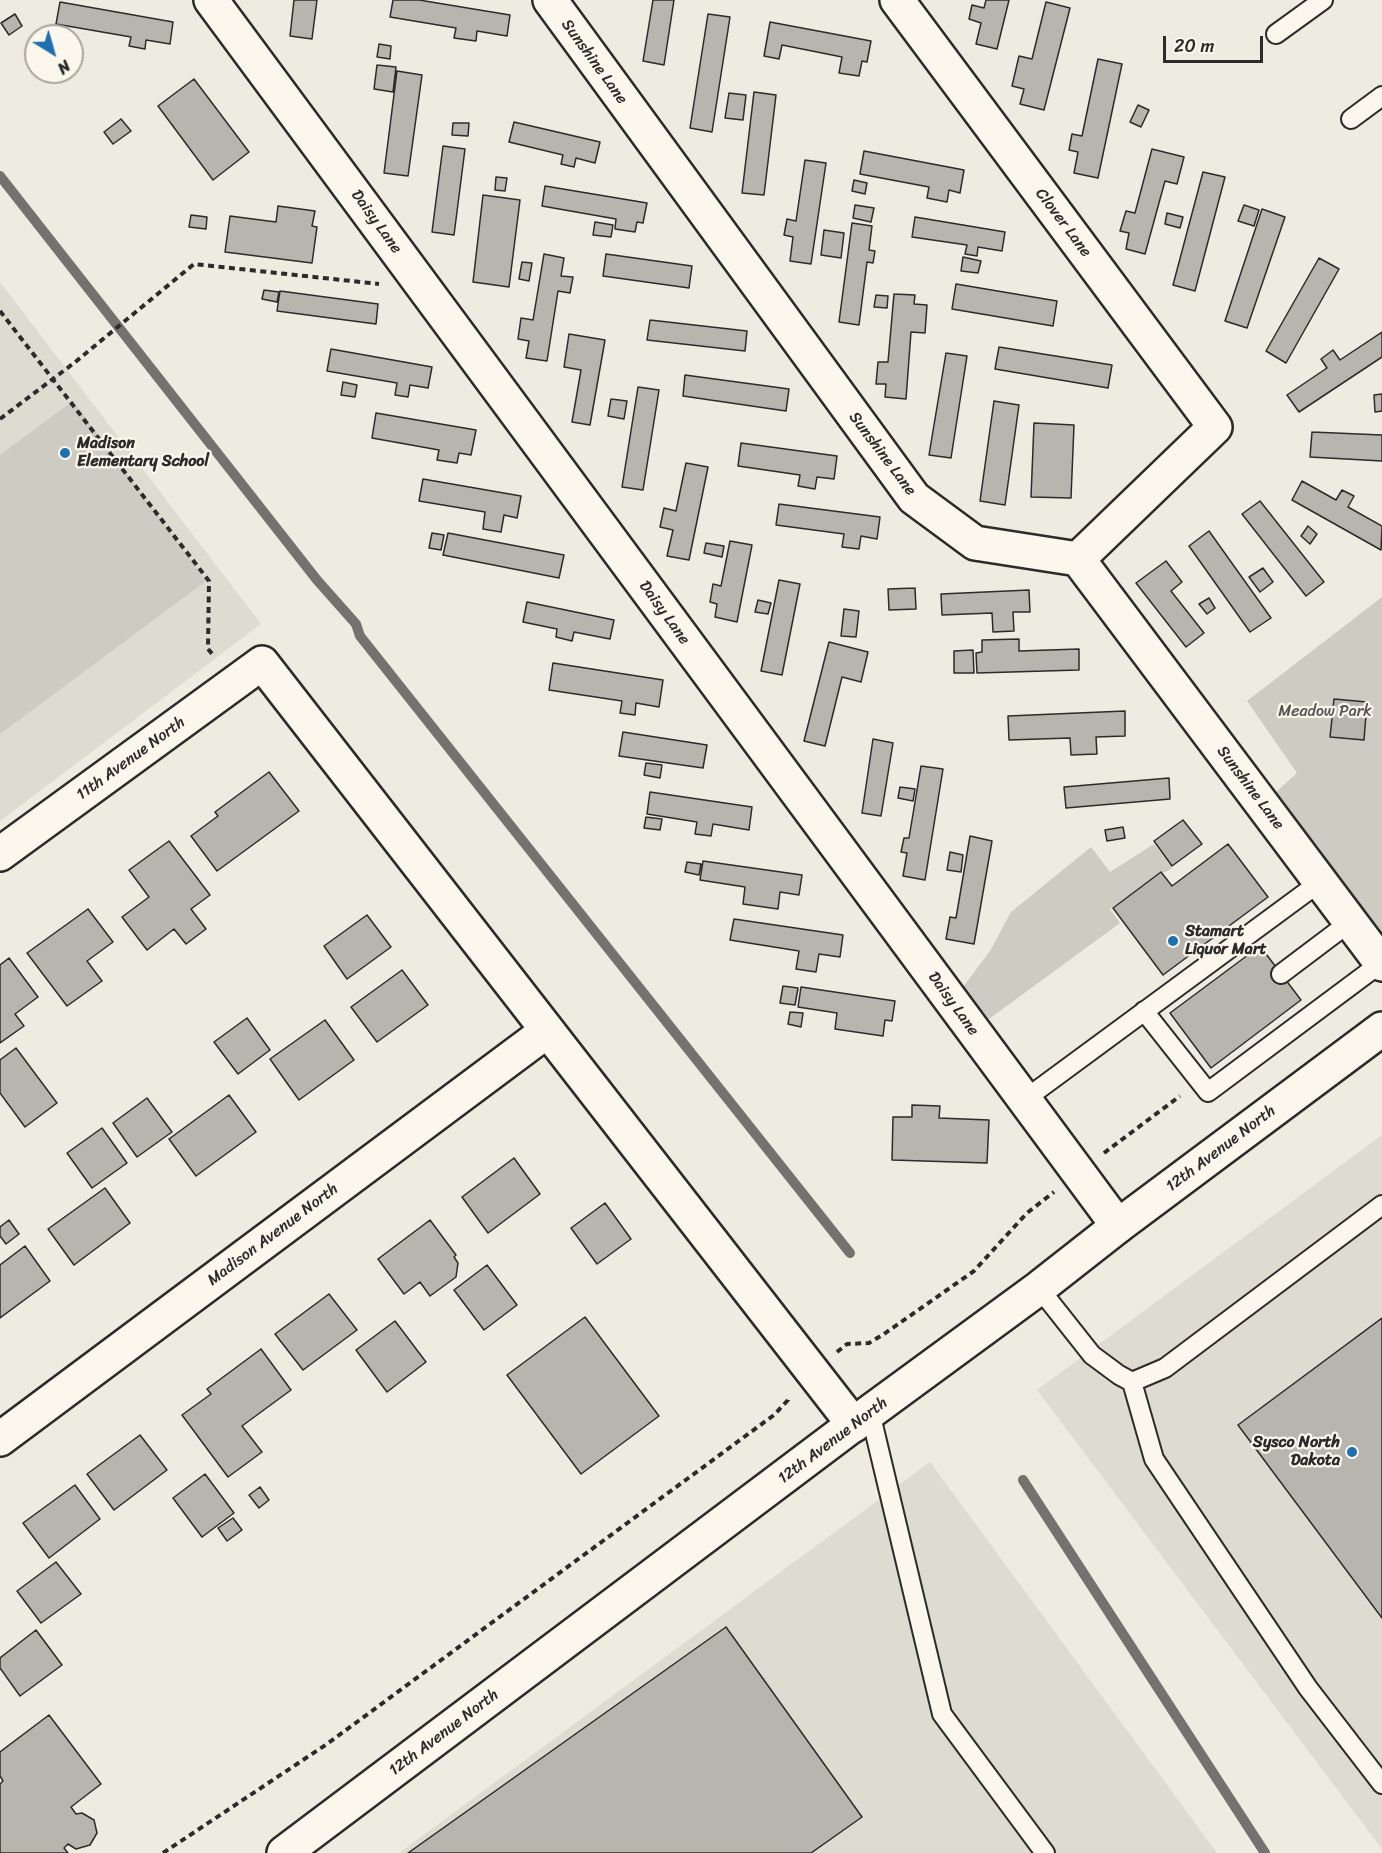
<!DOCTYPE html>
<style>
body{margin:0}
#map{position:relative;width:1382px;height:1853px;overflow:hidden;background:#eeebe0;font-family:Sriracha,sans-serif}
canvas{display:block}
.north{position:absolute;left:24px;top:24px;width:60px;height:60px;box-sizing:border-box;background:#fbf7ec;border:2px solid #a8a59f;border-radius:50%;rotate:143deg;font-size:16px;font-weight:700;line-height:24px;text-align:center;color:#2b2b2b}
.north::after{content:'';display:block;margin:auto;width:21px;height:27px;background:#1f6fb2;clip-path:polygon(50% 0,100% 100%,50% 72%,0 100%)}
.scale{position:absolute;left:1163px;top:36px;width:100px;height:27px;box-sizing:border-box;border:3px solid #2b2b2b;border-top:0;padding-left:8px;font-size:18px;line-height:21px;white-space:nowrap;color:#2b2b2b;-webkit-text-stroke:4px #fbf7ec;paint-order:stroke}
</style>
<div id="map">
<canvas width="1382" height="1853"></canvas>
<div class="north">N</div>
<div class="scale">20 m</div>
</div>
<script>
const ctx = document.querySelector('canvas').getContext('2d');
ctx.lineJoin = 'round';
function paint(path, color) { ctx.fillStyle = color; ctx.fill(path, 'evenodd'); }
const shape = rows => new Path2D(rows.map(r => 'M' + r).join(''));
function stroke(path, color, width, dash) { ctx.strokeStyle = color; ctx.lineWidth = width; ctx.lineCap = dash ? 'butt' : 'round'; ctx.setLineDash(dash || []); ctx.stroke(path); }
function write(font, color, halo, rows, align = 'center') {
  ctx.font = font + ' Sriracha,sans-serif'; ctx.lineWidth = 4.5; ctx.setLineDash([]); ctx.textBaseline = 'middle'; ctx.strokeStyle = halo; ctx.fillStyle = color; for (const [text, x, y, turn = 0] of rows) {
    ctx.save(); ctx.translate(x, y); ctx.rotate((+turn || 0) * Math.PI / 180); ctx.textAlign = isNaN(turn) ? turn : align; if (halo) ctx.strokeText(text, 0, 0); ctx.fillText(text, 0, 0); ctx.restore();
  }
}
paint(shape([
 [0,282,261,624,0,821],
 [1382,1135,1382,1849,1037,1390],
 [930,1462,1217,1853,399,1853]
]), '#dedbd1');
paint(shape([
 [73,401,206,581,0,734,0,455],
 [1382,597,1382,938,1276,792,1297,773,1247,701],
 [1154,844,1172,868,1166,872,1161,872,1110,909,1120,923,989,1019,963,987,990,951,1011,912,1091,847,1110,872]
]), '#cecbc2');
stroke(shape([
 [0,176,317,580,356,624,360,636,850,1253],
 [1023,1480,1265,1853]
]), '#74726e', 10);
const building = shape([
 [294,0,317,0,312,39,290,36,294,0],
 [393,0,419,0,510,15,507,36,477,31,476,41,454,38,456,28,390,17,393,0],
 [653,0,674,0,664,65,643,61,653,0],
 [986,0,1009,0,997,49,976,44,981,23,969,19,972,5,984,8,986,0],
 [60,2,173,22,170,44,146,40,145,49,129,46,131,37,56,24,60,2],
 [1046,2,1070,8,1044,110,1020,104,1024,89,1012,86,1019,56,1032,59,1046,2],
 [15,14,22,26,9,35,1,23,15,14],
 [708,14,730,17,712,132,690,128,708,14],
 [770,22,871,41,867,62,862,61,859,76,839,73,842,57,782,45,779,59,764,56,770,22],
 [379,44,391,46,390,59,377,57,379,44],
 [1098,59,1122,64,1098,178,1074,173,1078,152,1069,150,1072,134,1082,136,1098,59],
 [377,65,396,67,393,92,374,89,377,65],
 [397,71,422,75,408,176,384,173,397,71],
 [194,79,249,152,213,180,158,106,194,79],
 [754,92,776,95,764,195,742,193,754,92],
 [729,93,746,95,743,120,725,118,729,93],
 [1138,105,1149,110,1141,127,1130,122,1138,105],
 [121,119,131,131,113,144,104,132,121,119],
 [514,122,600,142,595,163,576,158,574,167,561,164,563,155,509,142,514,122],
 [453,123,469,123,468,136,452,135,453,123],
 [443,146,465,149,454,235,432,232,443,146],
 [1152,149,1184,157,1177,184,1165,181,1145,254,1126,249,1129,233,1120,231,1126,211,1135,213,1152,149],
 [864,151,964,170,960,193,949,190,947,202,927,198,929,187,860,174,864,151],
 [805,160,826,163,811,264,790,261,793,237,784,235,787,219,796,221,805,160],
 [1203,172,1225,177,1195,291,1173,285,1203,172],
 [496,177,507,178,505,191,495,190,496,177],
 [854,180,867,183,865,194,852,191,854,180],
 [545,186,647,203,643,223,637,222,635,232,615,229,616,219,542,206,545,186],
 [483,195,520,200,509,287,473,282,483,195],
 [855,205,874,208,871,222,853,218,855,205],
 [1244,205,1259,210,1254,226,1238,221,1244,205],
 [278,206,315,211,312,226,317,227,312,263,225,252,230,216,276,222,278,206],
 [1262,209,1285,217,1247,328,1225,321,1262,209],
 [1167,213,1183,217,1180,228,1165,224,1167,213],
 [191,215,207,217,206,229,189,227,191,215],
 [915,217,1005,232,1002,251,978,247,977,256,965,254,967,245,912,237,915,217],
 [595,222,613,225,611,237,593,235,595,222],
 [852,223,872,226,869,250,875,251,873,263,867,262,859,325,839,322,852,223],
 [824,230,844,233,841,258,821,255,824,230],
 [544,254,564,258,561,276,573,277,570,293,558,291,547,361,526,358,529,341,518,339,521,318,533,320,544,254],
 [606,254,692,266,689,288,603,276,606,254],
 [963,257,981,261,978,273,961,271,963,257],
 [1319,258,1339,269,1286,363,1266,351,1319,258],
 [522,262,532,263,529,281,519,279,522,262],
 [956,284,1057,301,1053,326,952,309,956,284],
 [264,290,279,292,277,302,262,299,264,290],
 [280,291,378,304,376,324,277,311,280,291],
 [894,294,915,295,914,304,927,305,925,333,911,332,906,399,885,397,886,384,876,384,878,362,888,362,894,294],
 [876,295,888,296,887,308,874,307,876,295],
 [650,320,747,331,745,351,647,340,650,320],
 [1382,332,1382,357,1299,412,1287,395,1327,368,1321,359,1333,350,1340,360,1382,332],
 [569,334,605,340,590,425,572,422,581,370,564,367,569,334],
 [999,347,1112,365,1108,388,995,369,999,347],
 [331,349,432,367,428,388,410,385,408,397,395,395,397,383,327,371,331,349],
 [946,353,967,356,951,458,929,455,946,353],
 [685,375,789,389,786,411,683,396,685,375],
 [343,382,357,385,355,397,341,395,343,382],
 [638,387,659,390,643,490,622,487,638,387],
 [1382,394,1382,411,1375,412,1374,395,1382,394],
 [611,399,627,401,624,419,608,416,611,399],
 [994,401,1019,405,1005,505,980,501,994,401],
 [376,413,476,430,471,455,459,453,457,463,437,460,439,450,372,438,376,413],
 [1034,423,1074,425,1071,498,1031,497,1034,423],
 [1312,432,1382,435,1382,461,1310,457,1312,432],
 [741,443,837,456,834,479,817,477,815,489,798,486,800,475,738,466,741,443],
 [686,463,708,467,689,560,667,556,673,530,660,527,664,508,676,511,686,463],
 [423,479,521,496,517,518,504,515,501,532,483,529,485,512,419,501,423,479],
 [1302,481,1336,500,1342,490,1354,496,1348,507,1382,526,1381,550,1292,500,1302,481],
 [1260,501,1324,582,1306,596,1242,514,1260,501],
 [779,504,880,517,877,539,861,536,859,549,842,547,844,534,776,525,779,504],
 [1308,526,1317,534,1310,544,1301,536,1308,526],
 [1209,531,1271,618,1250,632,1189,546,1209,531],
 [432,533,444,535,441,550,429,548,432,533],
 [448,533,564,555,559,578,443,555,448,533],
 [730,541,752,545,737,622,715,617,717,604,710,602,713,584,721,586,730,541],
 [706,543,724,546,722,557,704,553,706,543],
 [1166,561,1182,582,1171,591,1204,633,1186,647,1136,583,1166,561],
 [1263,568,1273,582,1260,592,1249,577,1263,568],
 [779,580,800,584,782,675,761,671,779,580],
 [915,588,916,609,889,610,888,589,915,588],
 [1029,590,1030,612,1013,612,1014,631,993,632,992,613,942,615,941,594,1029,590],
 [1209,598,1215,608,1207,614,1199,604,1209,598],
 [758,600,771,603,768,614,755,612,758,600],
 [527,602,614,620,610,639,574,632,572,641,556,637,557,629,523,622,527,602],
 [844,609,859,611,856,637,841,636,844,609],
 [1019,639,1019,651,1079,649,1079,670,977,673,976,653,982,652,982,640,1019,639],
 [829,642,868,652,861,682,842,677,825,746,804,741,829,642],
 [973,650,974,673,954,673,954,651,973,650],
 [553,663,663,680,659,707,636,703,635,715,620,713,622,701,549,690,553,663],
 [1334,699,1367,702,1364,740,1330,737,1334,699],
 [1125,711,1125,736,1096,737,1097,754,1071,755,1070,738,1009,740,1008,716,1125,711],
 [623,732,707,745,703,768,619,756,623,732],
 [873,739,893,743,881,816,862,813,873,739],
 [646,763,662,765,660,778,644,775,646,763],
 [921,766,943,769,925,880,903,876,907,853,901,852,904,838,909,838,921,766],
 [269,772,299,811,217,871,191,836,218,816,215,812,269,772],
 [1169,778,1170,799,1066,808,1064,787,1169,778],
 [900,787,915,789,913,801,898,798,900,787],
 [650,792,752,807,749,830,713,824,711,836,695,834,697,822,647,814,650,792],
 [646,817,662,819,660,830,644,828,646,817],
 [1183,820,1202,844,1172,866,1154,841,1183,820],
 [1123,827,1125,838,1107,841,1105,830,1123,827],
 [970,836,992,841,974,944,946,939,950,917,956,918,970,836],
 [169,841,210,895,191,909,206,929,186,944,174,929,147,950,122,917,149,897,129,870,169,841],
 [1228,844,1268,897,1163,975,1113,908,1161,872,1172,886,1228,844],
 [950,852,963,855,961,872,947,870,950,852],
 [703,861,802,875,799,895,780,892,778,909,743,904,745,887,700,880,703,861],
 [687,862,701,864,699,875,685,872,687,862],
 [88,909,113,942,87,961,102,981,67,1006,27,953,88,909],
 [367,915,391,947,347,979,324,946,367,915],
 [734,919,843,935,840,957,819,954,816,972,796,969,799,951,730,940,734,919],
 [1260,946,1301,1000,1211,1068,1170,1013,1260,946],
 [9,958,38,997,15,1014,24,1026,0,1043,0,965,9,958],
 [402,970,428,1005,377,1042,351,1007,402,970],
 [783,986,798,988,795,1005,780,1003,783,986],
 [801,987,895,1001,892,1021,885,1020,883,1036,835,1029,837,1013,798,1007,801,987],
 [790,1012,803,1013,801,1027,788,1024,790,1012],
 [247,1018,270,1050,238,1074,214,1042,247,1018],
 [325,1020,354,1060,299,1100,270,1059,325,1020],
 [16,1048,57,1103,25,1127,0,1093,0,1060,16,1048],
 [229,1095,256,1132,196,1176,169,1139,229,1095],
 [147,1098,172,1132,137,1157,113,1123,147,1098],
 [912,1105,940,1106,939,1118,989,1120,987,1163,892,1160,893,1117,912,1117,912,1105],
 [102,1128,127,1163,92,1188,67,1153,102,1128],
 [514,1158,540,1194,488,1233,462,1197,514,1158],
 [105,1188,130,1223,74,1265,48,1229,105,1188],
 [605,1203,631,1239,597,1264,571,1228,605,1203],
 [9,1220,19,1234,6,1244,0,1236,0,1227,9,1220],
 [430,1220,456,1255,454,1257,458,1263,456,1277,430,1296,420,1282,404,1294,378,1259,430,1220],
 [25,1246,50,1281,0,1318,0,1265,25,1246],
 [487,1265,517,1305,484,1330,454,1290,487,1265],
 [329,1294,357,1330,303,1370,275,1334,329,1294],
 [585,1317,659,1416,581,1474,507,1375,585,1317],
 [1382,1318,1382,1618,1238,1425,1382,1318],
 [395,1321,426,1362,387,1392,356,1350,395,1321],
 [261,1349,291,1390,242,1426,262,1452,228,1477,182,1415,211,1394,207,1389,261,1349],
 [140,1435,167,1470,114,1510,87,1474,140,1435],
 [205,1474,234,1513,202,1537,173,1498,205,1474],
 [75,1485,100,1519,49,1558,23,1523,75,1485],
 [260,1487,269,1500,259,1508,249,1495,260,1487],
 [233,1518,242,1530,227,1541,218,1528,233,1518],
 [56,1562,81,1594,41,1623,17,1591,56,1562],
 [726,1627,862,1817,811,1853,408,1853,726,1627],
 [36,1630,62,1665,20,1696,0,1668,0,1658,36,1630],
 [49,1715,101,1784,71,1807,76,1814,82,1813,94,1820,97,1833,90,1845,76,1849,68,1844,64,1848,68,1853,0,1853,0,1784,3,1781,0,1776,0,1752,49,1715]
]);
paint(building, '#b8b5ae');
stroke(building, '#2b2b2b', 1.5);
const lane = shape([
 [1276,34,1323,0],
 [1351,119,1382,96],
 [1281,974,1350,922],
 [1144,1011,1208,1092,1381,963],
 [1024,1100,1320,882],
 [1039,1288,1092,1355,1119,1375,1132,1382,1165,1368,1382,1205],
 [1132,1382,1154,1459,1308,1688,1382,1784],
 [870,1412,942,1714,1045,1853]
]);
const street = shape([
 [211,0,1118,1226],
 [550,0,914,498,975,543,1078,559,1382,964],
 [897,0,1215,427,1078,559],
 [0,854,262,663,854,1425],
 [0,1439,547,1031]
]);
const secondary = shape([
 [284,1853,870,1412,1039,1288,1118,1226,1382,1029]
]);
stroke(lane, '#2b2b2b', 22);
stroke(street, '#2b2b2b', 38);
stroke(secondary, '#2b2b2b', 38);
stroke(shape([
 [0,311,209,581,208,649,214,656],
 [0,419,74,363,194,264,379,284],
 [1104,1153,1180,1096],
 [837,1352,847,1344,869,1343,884,1334,974,1271,1027,1213,1054,1192],
 [163,1853,327,1744,774,1415,788,1400,788,1396]
]), '#2b2b2b', 4, [6, 4.5]);
stroke(lane, '#fbf7ec', 18);
stroke(street, '#fbf7ec', 33);
stroke(secondary, '#fbf7ec', 33);
for (const [x, y, r, color] of [
 [65,453,6,"#1f6fb2"],
 [1173,941,6,"#1f6fb2"],
 [1352,1452,6,"#1f6fb2"]
]) { const dot = new Path2D(); dot.arc(x, y, r, 0, 2 * Math.PI); ctx.fillStyle = color; ctx.fill(dot); stroke(dot, '#fbf7ec', 2); }
write('16px', '#2b2b2b', '#fbf7ec', [
 ["Sunshine Lane",594,62,54],
 ["Daisy Lane",376,222,54],
 ["Clover Lane",1063,223,53],
 ["Sunshine Lane",882,454,53],
 ["Daisy Lane",664,613,54],
 ["11th Avenue North",131,759,-36],
 ["Sunshine Lane",1250,788,53],
 ["Daisy Lane",953,1004,54],
 ["12th Avenue North",1221,1149,-37],
 ["Madison Avenue North",273,1235,-37],
 ["12th Avenue North",833,1441,-37],
 ["12th Avenue North",444,1733,-37]
]);
write('bold 16px', '#2b2b2b', '#fbf7ec', [
 ["Madison",77,444],
 ["Elementary School",77,462],
 ["Stamart",1185,932],
 ["Liquor Mart",1185,950],
 ["Sysco North",1340,1443,"right"],
 ["Dakota",1340,1461,"right"]
], 'left');
write('16px', '#545351', '#fbf7ec', [
 ["Meadow Park",1325,712]
]);
</script>
